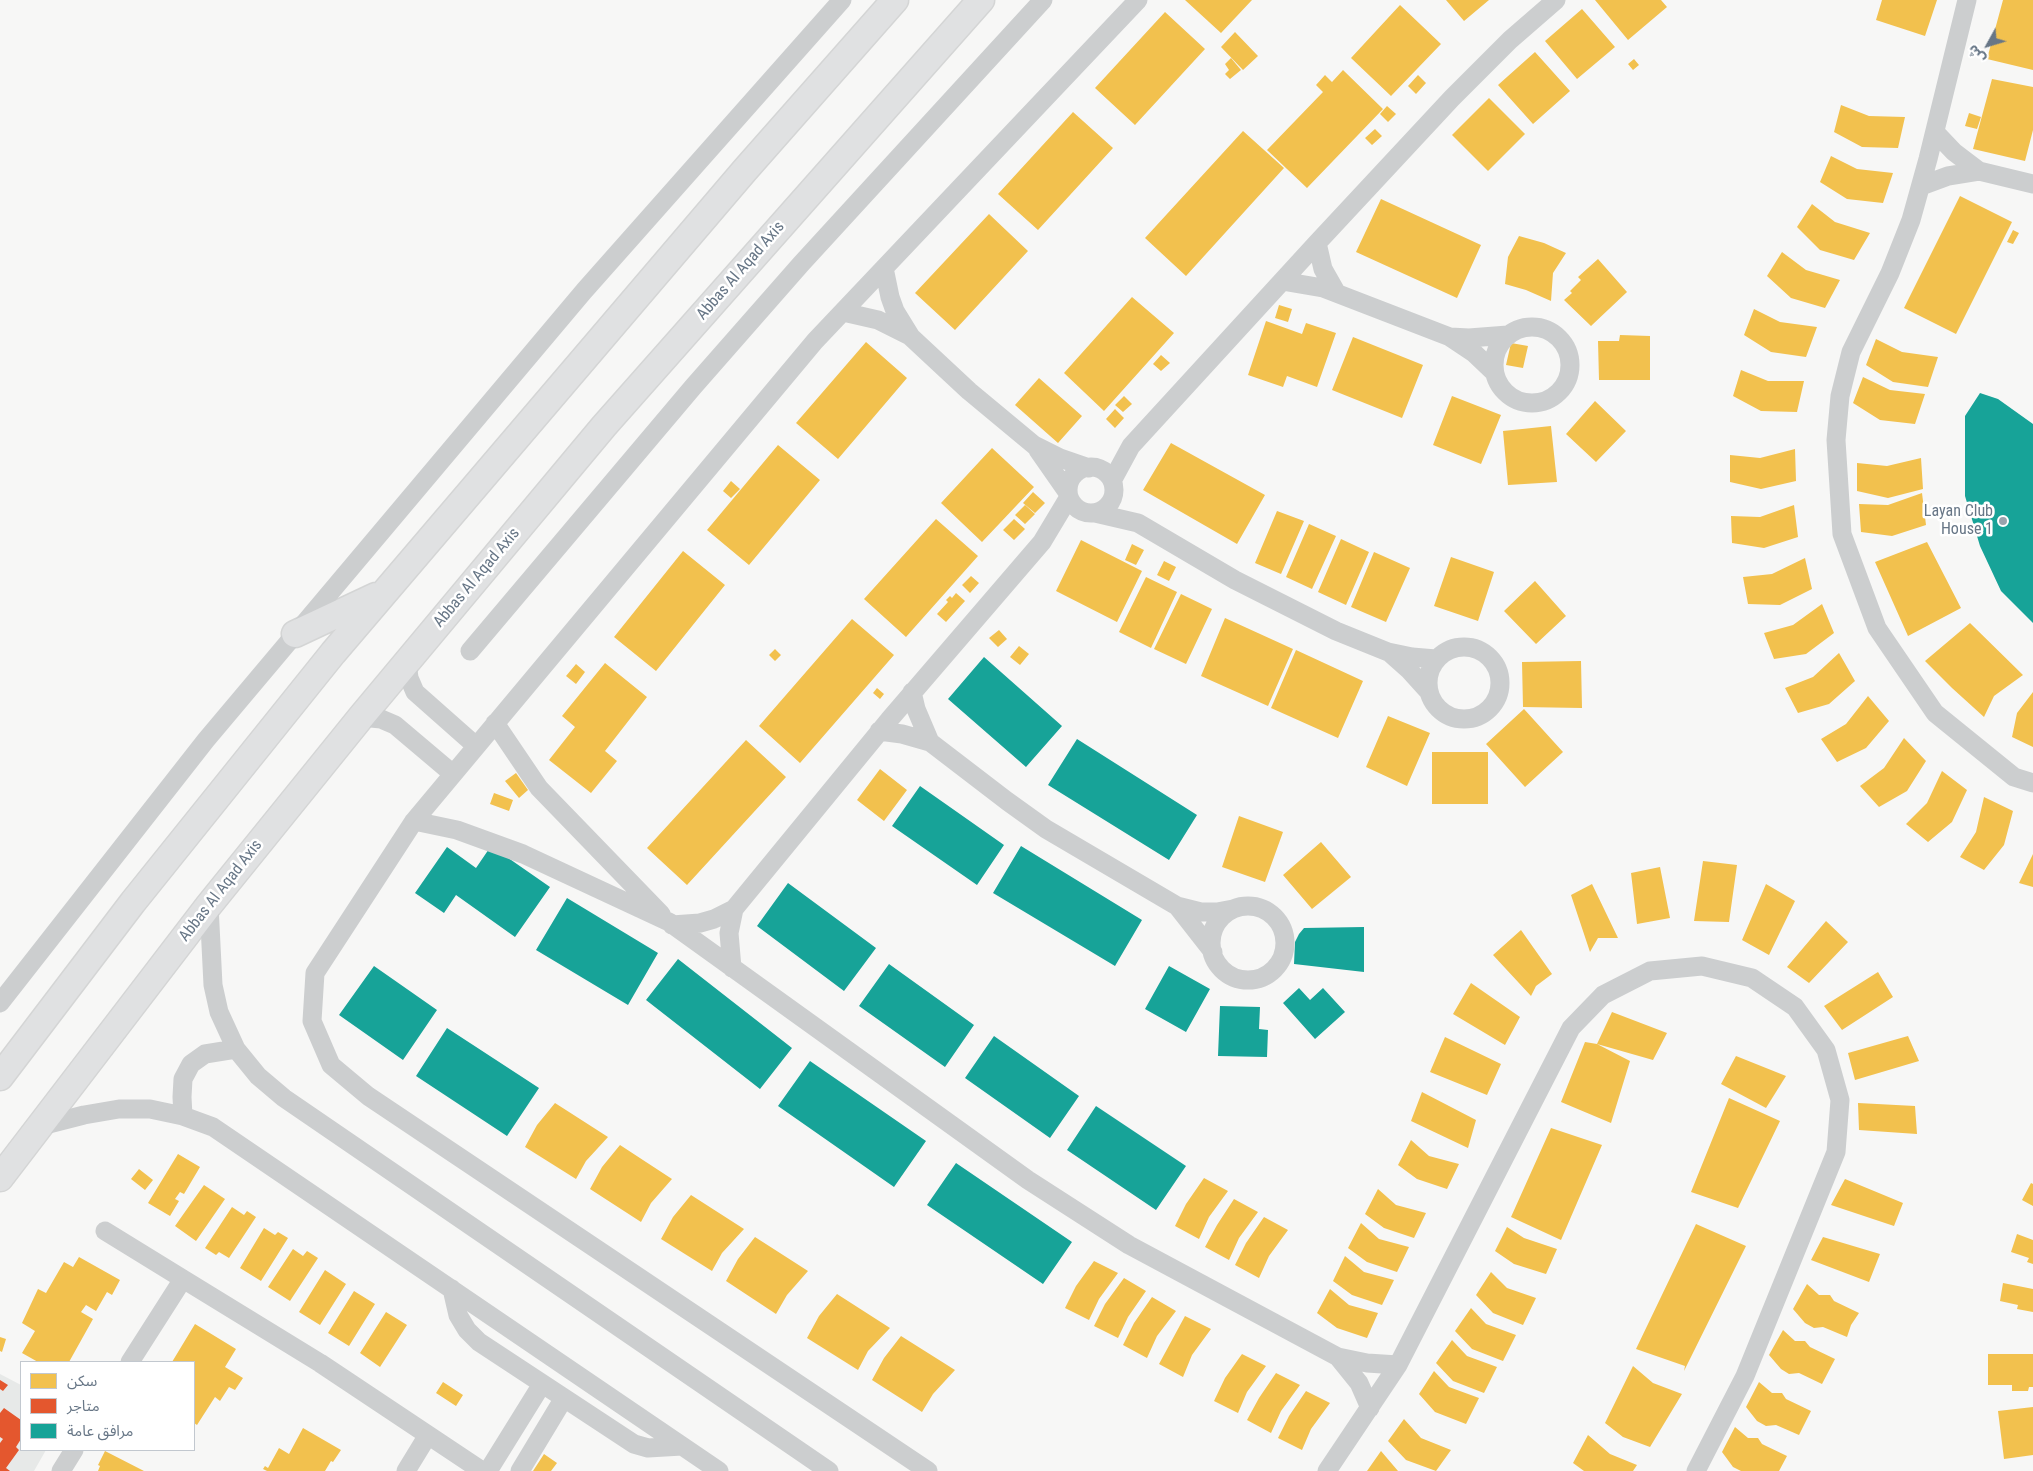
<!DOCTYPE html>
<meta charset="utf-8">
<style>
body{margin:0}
#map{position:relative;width:2033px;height:1471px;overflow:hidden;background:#f7f7f6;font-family:"Roboto Condensed","Noto Sans Arabic",sans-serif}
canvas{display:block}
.legend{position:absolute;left:20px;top:1361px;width:175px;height:90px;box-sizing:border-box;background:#fff;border:1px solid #c2c8cf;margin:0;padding:6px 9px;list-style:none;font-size:15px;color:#677686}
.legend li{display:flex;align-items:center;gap:10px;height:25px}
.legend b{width:25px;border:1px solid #c2c8cf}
.north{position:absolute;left:1963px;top:20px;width:50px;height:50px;-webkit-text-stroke:4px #fff;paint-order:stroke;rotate:231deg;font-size:14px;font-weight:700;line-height:20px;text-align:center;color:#677686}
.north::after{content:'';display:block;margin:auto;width:18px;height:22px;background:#677686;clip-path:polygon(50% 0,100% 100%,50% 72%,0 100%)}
</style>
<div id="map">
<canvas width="2033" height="1471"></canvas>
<ul class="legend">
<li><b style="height:14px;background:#f2c14e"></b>سكن</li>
<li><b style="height:14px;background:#e4572e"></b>متاجر</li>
<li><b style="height:14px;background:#17a398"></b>مرافق عامة</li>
</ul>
<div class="north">ش</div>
</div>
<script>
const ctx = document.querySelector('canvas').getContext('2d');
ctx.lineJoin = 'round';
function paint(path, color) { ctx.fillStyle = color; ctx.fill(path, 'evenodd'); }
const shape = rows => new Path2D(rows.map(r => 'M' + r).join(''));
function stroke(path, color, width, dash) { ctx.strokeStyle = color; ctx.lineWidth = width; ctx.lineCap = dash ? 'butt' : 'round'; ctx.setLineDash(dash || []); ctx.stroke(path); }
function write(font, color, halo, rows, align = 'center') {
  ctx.font = font + ' "Roboto Condensed",sans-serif'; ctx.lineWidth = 5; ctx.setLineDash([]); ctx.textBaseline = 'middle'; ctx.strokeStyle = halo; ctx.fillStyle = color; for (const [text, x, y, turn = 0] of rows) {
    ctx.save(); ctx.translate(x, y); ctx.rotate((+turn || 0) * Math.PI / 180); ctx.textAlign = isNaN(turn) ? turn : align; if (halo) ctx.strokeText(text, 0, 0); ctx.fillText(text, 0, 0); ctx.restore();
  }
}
paint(shape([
 [0,1374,21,1385,21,1450,46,1450,34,1471,0,1471]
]), '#e7e9e8');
paint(shape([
 [1185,0,1252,0,1221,33],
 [1446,0,1489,0,1464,21],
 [1595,0,1661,0,1667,7,1628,40],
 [1882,0,1937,0,1925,36,1876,20],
 [2003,0,2033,0,2033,70,1987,59],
 [1400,5,1441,44,1391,96,1351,58],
 [1582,9,1615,47,1577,79,1545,41],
 [1165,12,1205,49,1135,125,1095,88],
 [1235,32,1258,56,1243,70,1221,47],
 [1535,52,1570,91,1533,124,1498,85],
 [1231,58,1241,70,1230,79,1225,74,1229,70,1225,64],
 [1634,59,1639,65,1633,70,1628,64],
 [1343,70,1383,109,1307,188,1267,150,1323,92,1316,85,1325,75,1332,82],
 [1418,75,1426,83,1416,94,1408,86],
 [1992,79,2033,87,2033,130,2025,161,1973,149],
 [1489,98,1525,134,1488,171,1452,135],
 [1841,105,1869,116,1905,117,1898,148,1862,147,1834,132],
 [1387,106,1396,114,1388,122,1380,114],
 [1073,112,1113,148,1038,230,998,194],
 [1969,113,1981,117,1977,129,1965,126],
 [1375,129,1382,136,1372,145,1365,138],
 [1243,131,1284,168,1186,276,1145,238],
 [1831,156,1857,169,1893,173,1883,203,1847,199,1820,182],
 [1960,196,2012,222,1956,334,1904,308],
 [1381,199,1481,245,1457,298,1356,252],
 [1812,204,1835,222,1870,233,1854,260,1820,250,1797,227],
 [989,214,1028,251,955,330,915,293],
 [2013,230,2019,233,2013,244,2007,242],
 [1519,236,1544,243,1566,253,1553,273,1551,301,1526,290,1505,284,1508,257],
 [1782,252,1806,270,1840,280,1825,308,1791,298,1767,276],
 [1598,259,1627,292,1591,326,1564,300,1572,293,1570,291,1581,280,1578,277],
 [1132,297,1174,333,1104,411,1064,373],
 [1279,305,1292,309,1288,322,1275,318],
 [1754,309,1780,322,1817,327,1806,357,1771,352,1744,335],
 [1266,321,1302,334,1306,323,1336,333,1317,387,1287,376,1283,387,1248,375],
 [1620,335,1650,336,1650,380,1599,380,1598,341,1619,341],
 [1353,337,1423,365,1402,418,1332,390],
 [1876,339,1902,352,1938,357,1928,387,1893,382,1866,365],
 [866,342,907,378,838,459,796,423],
 [1511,343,1528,346,1523,368,1506,365],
 [1161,355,1170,363,1161,371,1153,364],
 [1741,370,1768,381,1804,381,1797,412,1761,411,1733,396],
 [1863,377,1890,390,1925,394,1915,424,1880,420,1853,403],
 [1039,378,1082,416,1058,443,1015,405],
 [1124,396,1132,404,1123,412,1115,405],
 [1452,396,1501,415,1481,464,1433,445],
 [1595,401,1626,431,1596,462,1566,434],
 [1115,409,1124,418,1115,428,1106,419],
 [1551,426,1557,482,1508,485,1503,431],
 [1171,443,1265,495,1237,544,1143,490],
 [778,445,820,480,749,565,707,530],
 [992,448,1034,487,982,542,941,503],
 [1795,449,1796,481,1761,489,1730,482,1730,455,1760,458],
 [1921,458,1923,489,1888,498,1857,491,1857,463,1887,466],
 [731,481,740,489,731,498,723,491],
 [1033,492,1045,503,1035,513,1023,503],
 [1922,493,1926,525,1892,536,1861,532,1859,504,1888,505],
 [1025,505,1035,514,1025,524,1015,515],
 [1794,505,1798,537,1764,548,1732,543,1731,516,1760,517],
 [1277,511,1304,521,1281,574,1255,563],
 [936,519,978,556,906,637,864,599],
 [1014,519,1025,529,1014,540,1003,530],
 [1309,524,1336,536,1312,589,1286,577],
 [1341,539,1369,552,1346,605,1318,592],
 [1081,540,1142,571,1117,622,1056,591],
 [1927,542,1961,608,1908,636,1875,562],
 [1132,544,1144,550,1136,565,1125,560],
 [683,551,725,585,656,671,614,637],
 [1374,552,1410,568,1386,622,1351,607],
 [1451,557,1494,572,1478,621,1434,606],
 [1805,558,1812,589,1780,605,1748,604,1743,577,1772,574],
 [1164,561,1176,567,1169,581,1157,575],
 [971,576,979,583,970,593,962,585],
 [1146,577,1177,592,1151,648,1119,632],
 [1535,581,1566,616,1536,644,1504,611],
 [956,593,965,601,946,622,937,614,948,602,946,600,950,596,952,598],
 [1181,594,1212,609,1186,664,1154,649],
 [1822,604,1834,633,1806,654,1774,659,1764,633,1793,625],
 [1225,618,1293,649,1268,706,1201,676],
 [852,619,894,655,800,763,759,726],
 [1970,623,2023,675,1994,696,1984,717,1952,688,1925,661],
 [999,630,1007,639,998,647,989,638],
 [1019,646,1029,654,1020,665,1010,657],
 [775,649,781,655,775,661,769,655],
 [1296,650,1363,681,1338,738,1271,708],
 [1839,653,1855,681,1829,704,1798,713,1785,688,1813,677],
 [1581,661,1582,708,1523,707,1522,662],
 [605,663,647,697,605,751,617,761,591,793,549,760,575,727,562,716],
 [576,664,585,672,576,684,566,676],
 [877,688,884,694,880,699,873,693],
 [2033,692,2033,747,2012,737,2017,713],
 [1868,696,1889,721,1866,748,1837,762,1821,739,1846,724],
 [1524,709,1563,752,1525,787,1486,744],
 [1388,716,1430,733,1407,786,1366,767],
 [1904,738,1926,761,1907,791,1879,807,1860,786,1884,768],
 [746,740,786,777,687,885,647,848],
 [1432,752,1488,752,1488,804,1432,804],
 [880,769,907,790,884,821,857,800],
 [1942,771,1967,790,1952,822,1928,842,1906,824,1927,803],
 [516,773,528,790,519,798,505,781],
 [494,793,513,800,509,811,490,804],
 [1984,797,2013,811,2004,845,1984,870,1960,857,1976,832],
 [1239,816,1283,832,1265,882,1222,867],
 [1321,842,1351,877,1312,909,1283,875],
 [2033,854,2033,887,2019,883],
 [1703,861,1737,865,1729,922,1694,921],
 [1660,867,1670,918,1637,924,1631,873],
 [1592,884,1618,938,1598,938,1590,952,1571,895],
 [1766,884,1795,901,1769,955,1742,940],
 [1826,921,1848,942,1809,983,1787,967],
 [1521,930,1552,974,1536,986,1531,996,1493,955],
 [1878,972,1893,997,1842,1030,1824,1006],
 [1471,983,1520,1017,1505,1045,1453,1014],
 [1612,1012,1667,1033,1653,1060,1597,1044],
 [1908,1036,1919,1061,1855,1080,1848,1053],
 [1445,1037,1501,1064,1487,1095,1430,1072],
 [1585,1042,1597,1044,1630,1061,1611,1123,1561,1102],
 [1736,1056,1786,1076,1766,1108,1721,1084],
 [1422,1092,1476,1120,1468,1148,1411,1121],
 [1729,1098,1780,1121,1738,1208,1691,1192],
 [555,1103,608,1137,586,1161,576,1179,525,1147,537,1125],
 [1858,1103,1915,1106,1917,1134,1859,1130],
 [1551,1128,1602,1145,1561,1240,1511,1217],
 [1411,1140,1429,1156,1459,1164,1447,1189,1417,1179,1398,1165],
 [620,1145,672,1179,651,1203,641,1222,590,1189,602,1167],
 [178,1154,200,1167,184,1194,180,1192,175,1199,179,1201,170,1216,148,1203],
 [139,1169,153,1180,145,1190,131,1179],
 [1204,1178,1228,1191,1209,1217,1199,1239,1175,1226,1186,1204],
 [1845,1179,1903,1203,1894,1226,1831,1205],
 [2031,1183,2033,1184,2033,1206,2022,1200],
 [204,1185,225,1199,196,1241,175,1226],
 [1378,1189,1396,1205,1426,1213,1414,1238,1384,1228,1365,1214],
 [691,1195,744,1229,722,1253,712,1271,661,1239,673,1217],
 [1234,1199,1258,1212,1239,1238,1229,1260,1205,1247,1217,1225],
 [232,1207,244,1215,247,1211,256,1217,229,1258,219,1252,216,1255,205,1248],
 [1264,1217,1288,1230,1269,1256,1259,1278,1235,1265,1246,1243],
 [1361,1223,1379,1239,1409,1247,1397,1272,1367,1262,1348,1248],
 [1696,1224,1746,1246,1684,1371,1685,1366,1636,1349],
 [1507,1227,1524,1238,1557,1249,1546,1274,1514,1264,1495,1251],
 [264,1228,275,1235,278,1232,288,1238,261,1281,240,1268],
 [2017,1234,2033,1240,2033,1264,2027,1262,2029,1258,2011,1252],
 [755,1237,808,1271,787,1295,776,1314,726,1281,738,1259],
 [1823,1237,1880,1254,1869,1282,1811,1260],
 [293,1249,303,1256,307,1251,318,1258,290,1301,268,1287],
 [1345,1256,1364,1272,1394,1280,1382,1305,1352,1295,1333,1281],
 [79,1257,120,1280,112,1295,107,1292,96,1311,86,1305,81,1312,93,1319,69,1362,38,1362,22,1353,35,1331,22,1323,38,1289,46,1293,64,1262,73,1267],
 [1094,1261,1118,1273,1099,1299,1089,1320,1065,1308,1076,1286],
 [325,1270,346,1284,320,1325,299,1312],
 [1491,1272,1507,1288,1536,1298,1523,1325,1493,1313,1476,1295],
 [1124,1278,1146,1291,1128,1317,1118,1338,1094,1326,1105,1304],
 [2003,1283,2033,1289,2033,1312,2017,1309,2018,1305,2000,1301],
 [1807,1284,1819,1295,1830,1295,1834,1301,1859,1313,1851,1325,1847,1337,1823,1327,1814,1328,1805,1323,1793,1309],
 [1330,1289,1349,1305,1378,1313,1367,1338,1337,1328,1317,1313],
 [354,1291,375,1304,349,1346,328,1333],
 [837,1294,890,1328,868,1351,858,1370,807,1338,819,1316],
 [1152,1297,1176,1311,1157,1336,1147,1358,1123,1345,1134,1323],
 [1471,1308,1486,1324,1516,1335,1503,1361,1472,1349,1455,1331],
 [386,1312,407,1325,380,1367,360,1353],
 [1185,1316,1211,1329,1192,1355,1183,1377,1159,1364],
 [195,1324,236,1349,225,1367,243,1378,235,1390,229,1387,220,1401,215,1397,197,1425,194,1423,194,1362,172,1362],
 [1783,1330,1795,1341,1805,1341,1810,1347,1835,1359,1822,1384,1799,1373,1789,1374,1781,1369,1769,1355],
 [901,1336,955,1370,933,1394,922,1412,872,1380,884,1358],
 [0,1337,6,1339,2,1352,0,1351],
 [1452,1340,1467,1356,1497,1367,1484,1393,1453,1381,1436,1363],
 [1242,1354,1266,1366,1247,1392,1238,1413,1214,1401,1225,1378],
 [1988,1354,2033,1354,2033,1387,2029,1387,2028,1391,2012,1391,2012,1385,1988,1385],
 [1633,1366,1653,1383,1682,1394,1650,1447,1623,1437,1605,1423],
 [1434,1371,1449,1387,1479,1398,1466,1424,1435,1412,1419,1394],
 [1276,1373,1300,1385,1281,1411,1271,1433,1247,1420,1259,1398],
 [443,1382,463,1395,456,1406,436,1393],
 [1759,1382,1772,1393,1782,1393,1786,1399,1811,1411,1799,1435,1776,1425,1766,1426,1757,1421,1746,1407],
 [1306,1391,1330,1403,1311,1429,1302,1450,1278,1438,1289,1416],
 [2033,1407,2033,1455,2004,1459,1998,1411],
 [1404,1419,1421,1438,1451,1450,1436,1471,1406,1460,1388,1441],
 [1735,1427,1748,1438,1758,1438,1762,1444,1787,1456,1779,1471,1741,1471,1733,1467,1722,1452],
 [303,1428,341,1450,333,1462,331,1461,325,1471,267,1471,263,1469,265,1466,268,1468,279,1448,289,1454],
 [1588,1435,1610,1454,1637,1465,1633,1471,1584,1471,1573,1463],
 [105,1451,144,1471,98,1471,100,1466,98,1465],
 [1381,1451,1398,1471,1367,1471],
 [544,1454,557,1463,551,1471,533,1471]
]), '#f2c14e');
paint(shape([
 [0,1380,8,1385,3,1391,0,1389],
 [4,1408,21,1420,21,1439,16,1447,19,1450,6,1468,10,1471,0,1471,0,1443,3,1439,0,1437,0,1413]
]), '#e4572e');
paint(shape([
 [1980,393,1998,399,2033,424,2033,623,2001,591,1980,546,1965,496,1965,416],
 [984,657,1062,726,1026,767,948,699],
 [1077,739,1197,815,1169,860,1048,785],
 [920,786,1004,845,977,885,892,826],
 [491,846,550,887,515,937,456,895,444,913,415,893,447,847,476,868],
 [1021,846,1142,920,1115,966,993,893],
 [788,883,876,948,844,991,757,926],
 [567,898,658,953,628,1005,536,950],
 [1364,927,1364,972,1294,964,1295,942,1299,934,1304,928],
 [678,959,792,1048,760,1089,646,1000],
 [889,964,974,1025,945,1067,859,1006],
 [374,966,437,1010,403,1060,339,1015],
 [1169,966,1210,989,1186,1032,1145,1009],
 [1299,988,1310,1000,1323,988,1345,1012,1315,1039,1283,1003],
 [1220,1006,1260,1007,1259,1029,1268,1030,1267,1057,1218,1056],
 [447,1028,539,1088,507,1136,416,1076],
 [994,1036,1079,1096,1050,1138,965,1078],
 [810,1061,926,1141,894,1187,778,1106],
 [1096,1106,1186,1166,1156,1210,1067,1150],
 [956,1163,1072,1242,1043,1284,927,1205]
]), '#17a398');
const secondary = shape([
 [295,634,376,596],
 [0,1077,133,902,333,653,745,170,895,0],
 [0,1178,209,905,361,717,604,426,981,0]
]);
stroke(secondary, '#d4d5d5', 29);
stroke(shape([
 [1967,0,1928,159,1911,220,1890,273,1851,352,1840,396,1836,440,1842,534,1877,628,1935,713,2014,777,2033,783],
 [1935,132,1954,152,1979,171],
 [1921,186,1948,176,1979,171,2033,184],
 [1317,243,1323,269,1336,292],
 [884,268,890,297,895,311,911,337,969,391,1034,445,1060,458,1089,468],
 [1282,281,1323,288,1450,337,1474,353,1495,373],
 [843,312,878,320,910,336],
 '1494 365a38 38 0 1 1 76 0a38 38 0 1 1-76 0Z',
 [1450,337,1469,338,1508,335],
 [1038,450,1068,493],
 '1068 490a23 23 0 1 1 46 0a23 23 0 1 1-46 0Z',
 [1112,481,1131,446,1317,243,1452,98,1510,40,1556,0],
 [1095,513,1138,523,1235,580,1336,631,1388,652,1412,657,1436,659],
 '1428 683a36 36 0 1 1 72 0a36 36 0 1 1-72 0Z',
 [470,651,693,387,801,264,1043,0],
 [1391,654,1409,670,1428,691],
 [407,662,409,678,415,692,476,746],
 [912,692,916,709,930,742],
 [361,717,381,719,395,725,453,774],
 [495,723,539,788,661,914],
 [879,731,902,734,930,742,1007,801,1046,829,1177,906,1201,912,1217,912,1233,909],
 [414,821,457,830,523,854,669,922,1028,1180,1129,1245,1338,1357,1367,1363,1398,1365],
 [209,905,213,985,219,1012,236,1049,258,1076,284,1098,829,1471],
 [1177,906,1213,952],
 '1211 943a37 37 0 1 1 74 0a37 37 0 1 1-74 0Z',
 [672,925,700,923,714,919,734,909,889,720,1042,542,1069,497],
 [732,968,729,933,734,909],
 [0,1003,206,740,584,291,842,0],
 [183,1116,182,1097,183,1079,191,1064,205,1054,236,1049],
 [37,1127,84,1115,119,1109,150,1109,183,1116,213,1127,719,1471],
 [105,1231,183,1279],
 [452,1289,458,1315,467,1330,479,1342,634,1444,648,1448,682,1446],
 [1338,1357,1359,1383,1370,1408],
 [130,1362,183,1279,320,1363,482,1471],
 [61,1471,74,1450],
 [406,1471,428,1435],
 [488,1471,542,1384],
 [520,1471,564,1398],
 [928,1471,368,1096,331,1065,312,1021,315,973,414,821,815,341,1138,0],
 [1327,1471,1398,1365,1571,1028,1603,995,1650,971,1702,966,1752,978,1795,1007,1826,1050,1840,1100,1836,1152,1745,1376,1696,1471]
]), '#cccecf', 19);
stroke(secondary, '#e0e1e2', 26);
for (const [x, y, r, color] of [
 [2003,521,5,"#99a3ad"]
]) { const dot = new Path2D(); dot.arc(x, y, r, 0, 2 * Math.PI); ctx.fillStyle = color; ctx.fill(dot); stroke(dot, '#fff', 2); }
write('16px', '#677686', '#fff', [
 ["Abbas Al Aqad Axis",741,271,-49],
 ["Abbas Al Aqad Axis",477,578,-50],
 ["Abbas Al Aqad Axis",221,891,-52]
]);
write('16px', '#677686', '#fff', [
 ["Layan Club",1993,512],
 ["House 1",1993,530]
], 'right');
</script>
